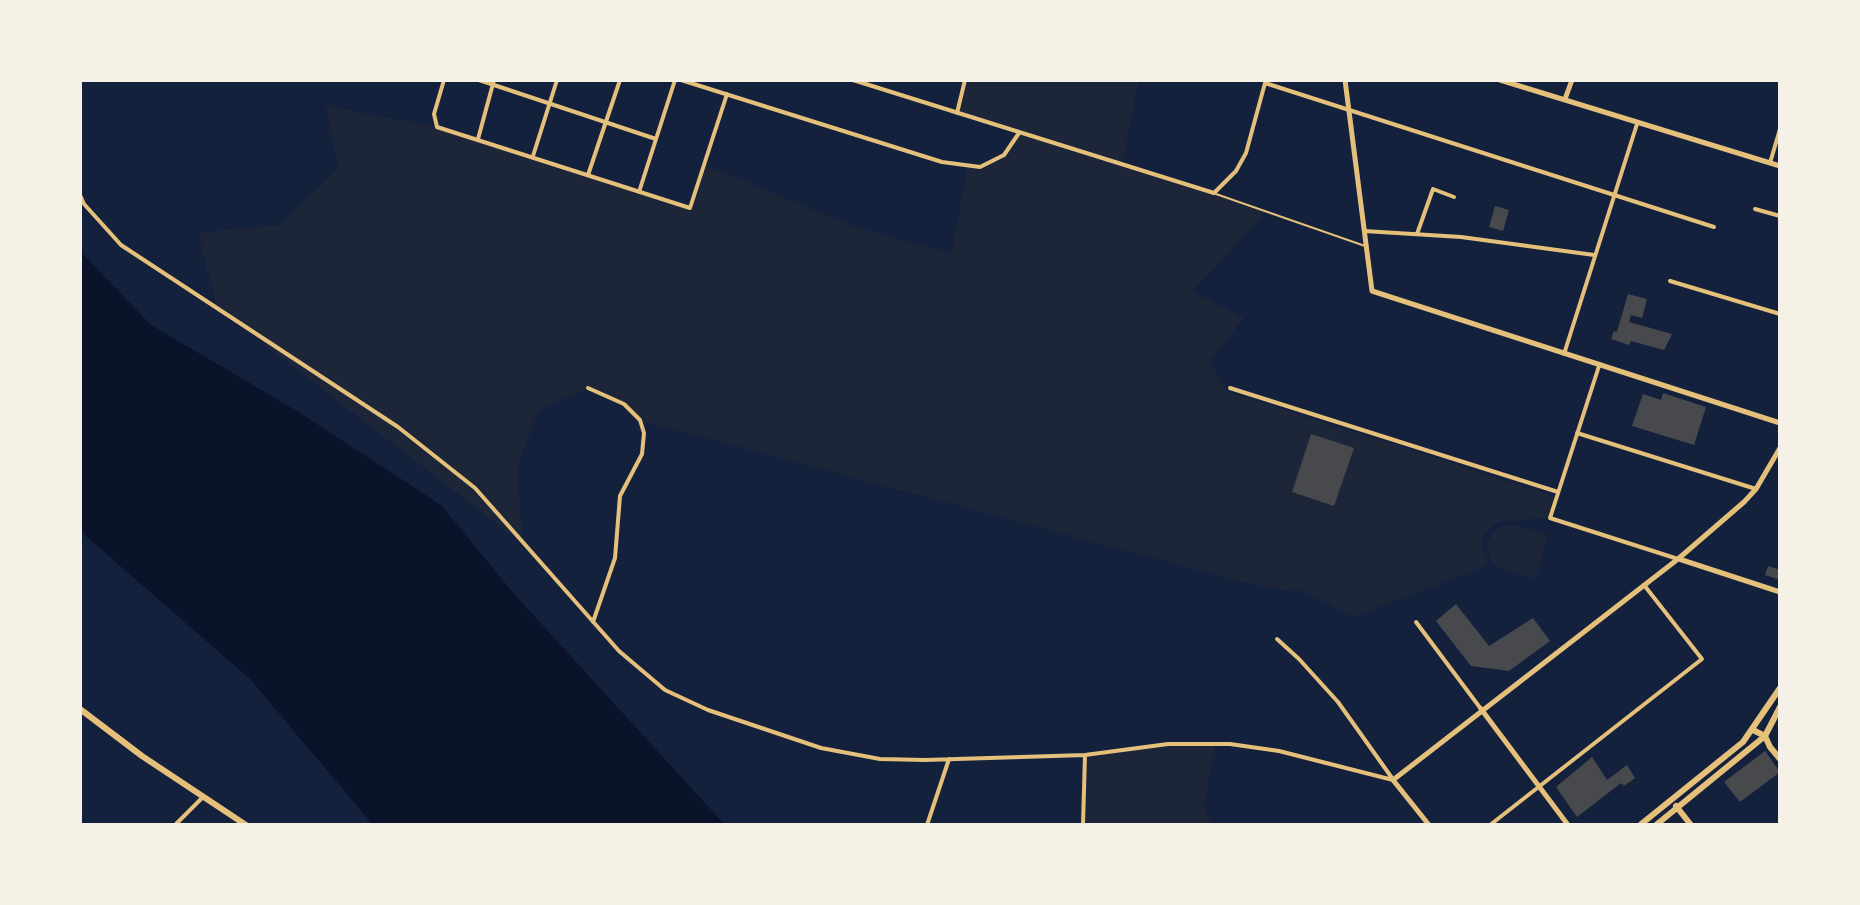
<!DOCTYPE html>
<style>
body{margin:0}
#map{position:relative;width:1860px;height:905px;overflow:hidden;background:#14213d;font-family:Spectral,serif}
canvas{display:block}
.frame{position:absolute;inset:0;border:82px solid #f6f1e7;pointer-events:none}
</style>
<div id="map">
<canvas width="1860" height="905"></canvas>
<div class="frame"></div>
</div>
<script>
const ctx = document.querySelector('canvas').getContext('2d');
ctx.lineJoin = 'round';
function paint(path, color) { ctx.fillStyle = color; ctx.fill(path, 'evenodd'); }
const shape = rows => new Path2D(rows.map(r => 'M' + r).join(''));
function stroke(path, color, width, dash) { ctx.strokeStyle = color; ctx.lineWidth = width; ctx.lineCap = dash ? 'butt' : 'round'; ctx.setLineDash(dash || []); ctx.stroke(path); }
paint(shape([
 [967,80,1139,80,1123,162,959,111],
 [326,106,437,127,688,209,703,164,856,227,951,254,968,166,979,167,1003,156,1018,134,1213,194,1265,213,1193,291,1244,318,1210,361,1226,391,1555,496,1549,518,1502,521,1491,527,1483,536,1481,546,1488,565,1354,617,1298,588,1288,591,1239,581,639,420,623,405,587,389,539,410,517,467,523,544,217,308,198,233,280,225,338,168],
 [1503,526,1516,526,1548,535,1535,579,1498,567,1491,560,1487,550,1488,541,1493,533],
 [1168,744,1215,744,1204,807,1212,825,1086,825,1085,755]
]), '#1d2539');
paint(shape([
 [80,251,151,325,297,411,441,505,515,595,725,825,373,825,250,679,80,531]
]), '#0b132b');
paint(shape([
 [1495,206,1509,210,1503,231,1489,227],
 [1628,294,1647,299,1642,318,1631,315,1629,322,1672,334,1664,350,1631,341,1629,345,1611,339,1614,331,1617,332],
 [1663,393,1706,407,1694,445,1632,426,1643,394,1661,400],
 [1311,434,1354,448,1334,506,1292,492],
 [1780,564,1780,580,1765,575,1768,566,1778,569],
 [1456,604,1489,646,1533,618,1550,641,1509,671,1471,666,1436,621],
 [1765,751,1780,772,1740,802,1724,782],
 [1592,757,1607,780,1627,765,1635,778,1624,786,1621,783,1577,817,1556,787]
]), '#48494c');
stroke(shape([
 [1216,194,1365,246]
]), '#e5c07b', 2);
stroke(shape([
 [444,80,434,114,437,127,690,208,727,94],
 [479,80,656,139],
 [681,80,942,162,980,167,1004,155,1019,133],
 [853,80,1214,193,1236,171,1246,153,1265,83,1714,227],
 [957,113,965,80],
 [478,139,494,80],
 [533,156,557,80],
 [1770,163,1780,129],
 [588,175,620,80],
 [639,192,675,80],
 [80,195,84,204,121,245,398,427,475,488,619,651,665,690,708,710,821,748,880,759,925,760,1085,755,1168,744,1230,744,1279,751,1393,780],
 [1755,209,1780,216],
 [1364,231,1461,237,1594,255],
 [1417,234,1433,189,1454,197],
 [1670,281,1780,314],
 [1564,354,1637,124],
 [1599,366,1550,518,1678,559],
 [588,388,624,404,640,420,644,433,642,454,620,496,615,558,593,622],
 [1230,388,1558,492],
 [1577,433,1756,489],
 [1416,622,1481,709],
 [1277,639,1299,659,1338,702,1392,778],
 [175,825,203,797],
 [927,825,949,759],
 [1083,825,1085,755],
 [1490,825,1702,659,1644,585]
]), '#e5c07b', 4);
stroke(shape([
 [1345,80,1372,291,1780,423],
 [1500,80,1780,166],
 [1565,99,1572,80],
 [1679,559,1780,592],
 [1481,709,1568,825],
 [1429,825,1393,780,1678,559,1744,502,1756,489,1780,448]
]), '#e5c07b', 5);
stroke(shape([
 [80,709,142,756,246,825],
 [1753,730,1765,736,1770,747,1780,759],
 [1676,806,1691,825],
 [1640,825,1743,742,1780,688],
 [1656,825,1765,736,1780,707]
]), '#e5c07b', 6);
</script>
